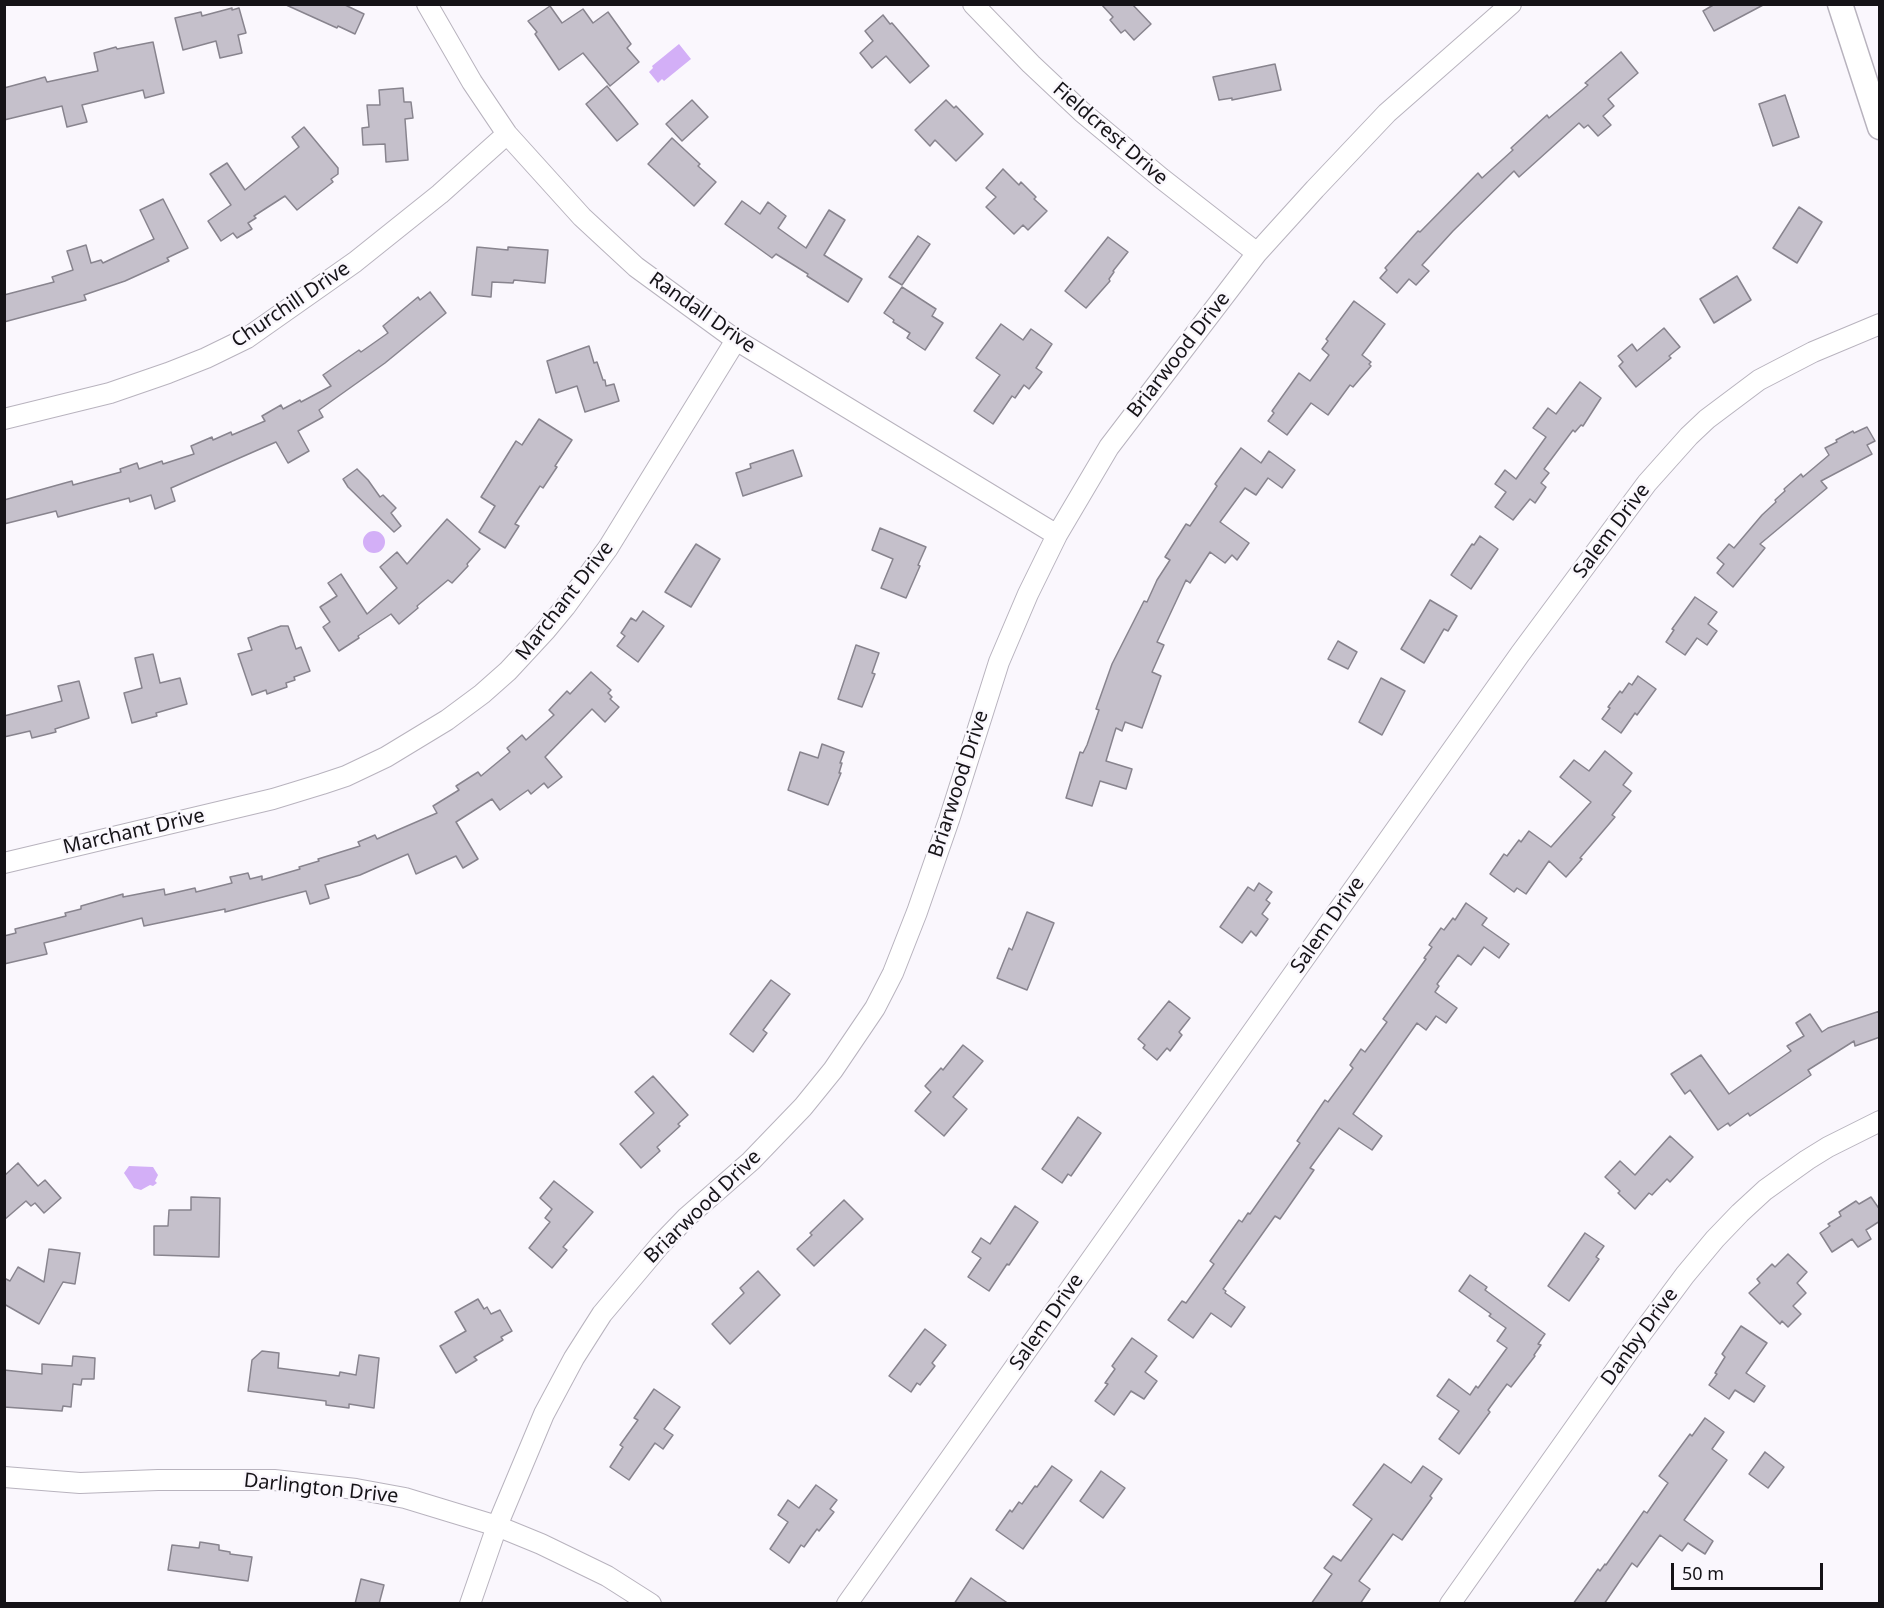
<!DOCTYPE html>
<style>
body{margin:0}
#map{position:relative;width:1884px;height:1608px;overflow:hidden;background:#faf7fd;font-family:"Noto Sans",sans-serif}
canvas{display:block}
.frame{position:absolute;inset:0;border:6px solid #151317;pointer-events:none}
.scale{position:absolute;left:1671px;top:1563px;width:152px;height:27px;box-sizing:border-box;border:3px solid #151317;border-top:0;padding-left:8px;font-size:18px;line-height:21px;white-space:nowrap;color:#151317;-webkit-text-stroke:4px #faf7fd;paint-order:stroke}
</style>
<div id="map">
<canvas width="1884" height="1608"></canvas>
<div class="frame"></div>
<div class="scale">50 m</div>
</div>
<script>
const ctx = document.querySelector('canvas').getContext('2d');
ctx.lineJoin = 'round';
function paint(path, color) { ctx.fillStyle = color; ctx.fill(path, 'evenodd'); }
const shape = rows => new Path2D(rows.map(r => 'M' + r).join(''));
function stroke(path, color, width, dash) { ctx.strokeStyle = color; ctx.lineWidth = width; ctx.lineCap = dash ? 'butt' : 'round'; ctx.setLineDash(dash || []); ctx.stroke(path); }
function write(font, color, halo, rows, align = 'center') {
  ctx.font = font + ' "Noto Sans",sans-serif'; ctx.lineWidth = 5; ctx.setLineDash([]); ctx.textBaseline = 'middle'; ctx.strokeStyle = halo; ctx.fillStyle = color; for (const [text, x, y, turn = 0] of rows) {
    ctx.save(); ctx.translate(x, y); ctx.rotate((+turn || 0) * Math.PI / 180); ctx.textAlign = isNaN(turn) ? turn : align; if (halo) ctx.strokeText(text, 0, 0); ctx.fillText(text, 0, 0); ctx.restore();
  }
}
paint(shape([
 [679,44,691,59,664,81,662,79,658,83,649,72,653,68,652,66],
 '363 542a11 11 0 1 1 22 0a11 11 0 1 1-22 0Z',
 [129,1166,153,1167,158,1175,155,1181,157,1183,153,1186,150,1185,141,1190,134,1188,124,1173]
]), '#d3aff7');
const building = shape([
 [284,4,343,4,364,14,355,34,338,26,337,28,284,4],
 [1101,4,1132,4,1151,24,1134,40,1125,30,1121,33,1110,20,1113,17,1101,4],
 [1715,4,1765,4,1714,31,1703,11,1715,4],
 [550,6,562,23,583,9,593,23,608,12,631,44,627,48,639,62,610,86,583,53,559,70,535,34,537,32,528,21,550,6],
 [232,8,232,10,239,8,246,33,238,35,242,53,220,58,216,41,183,50,175,18,201,12,202,16,232,8],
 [883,15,890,24,892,23,929,66,910,83,886,56,872,68,860,53,873,41,865,31,883,15],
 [153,42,164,93,145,98,143,90,82,105,87,122,67,127,62,106,4,120,4,88,45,77,47,82,98,71,94,53,116,47,117,49,153,42],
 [1621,52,1638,73,1608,99,1614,106,1603,116,1611,125,1598,136,1588,125,1584,128,1579,123,1519,177,1514,171,1453,231,1422,265,1429,271,1416,285,1409,279,1397,293,1380,278,1387,270,1385,268,1418,231,1420,232,1478,173,1482,178,1513,150,1511,148,1547,115,1549,118,1588,85,1585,83,1621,52],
 [1275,64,1281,90,1232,100,1232,98,1219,100,1213,77,1275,64],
 [607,86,638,124,617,141,586,104,607,86],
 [403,88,404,102,411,102,413,118,405,119,408,160,386,162,385,144,363,145,362,128,369,127,367,105,380,105,379,90,403,88],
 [1785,95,1799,137,1773,146,1759,104,1785,95],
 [692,100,708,117,682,141,666,124,692,100],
 [946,100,954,108,956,106,983,134,956,161,935,140,930,146,915,130,946,100],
 [304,127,338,168,338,174,331,179,333,182,297,210,285,196,254,216,256,218,248,223,252,229,237,238,233,233,221,241,208,221,231,205,210,174,227,163,245,190,299,147,292,137,304,127],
 [672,138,700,164,698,166,716,182,694,206,648,164,672,138],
 [1003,169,1019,185,1021,182,1036,197,1034,199,1047,211,1028,230,1023,225,1014,234,986,207,996,197,986,188,1003,169],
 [163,199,188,248,167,258,169,261,125,281,84,295,86,300,4,322,4,295,54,282,52,277,73,270,67,251,86,245,91,263,101,260,103,263,154,239,140,210,163,199],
 [742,201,760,214,768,202,786,216,778,228,806,248,829,210,845,220,824,255,862,279,848,302,807,276,808,274,776,254,772,258,725,224,742,201],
 [1799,207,1822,222,1797,263,1773,248,1799,207],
 [918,236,930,244,902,285,889,277,918,236],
 [1108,237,1128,252,1113,271,1114,272,1109,279,1110,281,1086,308,1065,291,1108,237],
 [477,247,508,250,508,247,548,250,545,283,514,280,513,283,492,282,491,297,472,295,477,247],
 [1737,276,1751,300,1714,323,1700,299,1737,276],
 [902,287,936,309,932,316,943,323,925,350,907,338,910,333,893,322,894,320,884,313,902,287],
 [430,292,446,313,385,363,319,410,323,417,298,431,309,451,288,463,276,442,171,488,175,501,155,509,151,495,130,502,129,498,58,517,56,511,4,524,4,500,72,481,73,485,121,472,120,469,137,463,139,469,162,461,163,464,194,454,191,446,212,437,213,440,231,432,232,435,265,421,262,416,281,405,283,409,300,400,301,402,331,386,323,375,359,350,361,352,388,333,383,326,418,297,420,300,430,292],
 [1354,301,1385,324,1362,355,1371,362,1369,364,1371,366,1353,387,1350,385,1328,415,1311,403,1287,435,1268,421,1274,413,1272,411,1299,373,1310,381,1329,355,1322,349,1328,341,1326,339,1354,301],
 [1001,324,1023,340,1031,329,1052,344,1036,368,1042,372,1029,389,1024,385,1015,398,1012,396,993,424,974,411,1000,375,976,358,1001,324],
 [1664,328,1680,347,1669,356,1671,358,1636,387,1619,366,1623,362,1618,356,1632,344,1637,351,1664,328],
 [589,346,594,363,597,362,603,380,605,380,606,386,614,384,619,401,585,412,577,386,556,393,547,361,589,346],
 [1580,382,1601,398,1583,426,1581,425,1575,432,1573,430,1544,469,1549,473,1541,483,1546,487,1535,503,1530,499,1513,520,1495,507,1506,492,1495,484,1505,470,1516,479,1546,437,1533,428,1548,408,1556,414,1580,382],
 [539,419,572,440,555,466,557,467,543,488,540,486,515,524,519,526,505,548,479,532,495,506,481,497,516,441,522,445,539,419],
 [1867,427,1875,441,1867,445,1872,454,1821,481,1827,488,1760,544,1765,548,1733,587,1717,573,1724,564,1717,558,1729,544,1734,548,1762,515,1776,502,1775,500,1785,491,1784,489,1801,474,1803,477,1829,455,1825,448,1837,442,1836,440,1853,431,1854,433,1867,427],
 [1241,448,1261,463,1269,451,1295,470,1282,488,1268,478,1256,495,1245,488,1220,522,1249,543,1237,560,1232,555,1225,563,1210,552,1190,583,1186,580,1157,642,1164,645,1152,672,1161,676,1142,728,1125,722,1122,731,1116,728,1106,761,1132,769,1126,789,1100,781,1092,806,1066,798,1080,752,1083,753,1087,745,1099,710,1096,709,1112,664,1144,601,1147,602,1157,580,1170,560,1165,557,1186,524,1190,526,1217,486,1215,484,1241,448],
 [793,450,802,476,743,496,736,473,751,468,750,464,793,450],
 [357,469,368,480,380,497,383,495,396,508,391,513,401,526,394,532,348,487,343,479,357,469],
 [447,519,480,549,467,564,468,566,452,583,448,580,417,606,418,608,399,624,391,614,358,636,359,638,339,651,323,627,330,622,320,607,337,596,328,583,341,574,367,614,397,588,380,567,397,552,407,564,447,519],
 [880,528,926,547,918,565,920,566,906,598,881,588,893,559,872,550,880,528],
 [1480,536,1498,549,1471,589,1451,575,1472,544,1474,545,1480,536],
 [696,544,720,559,691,607,665,592,696,544],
 [1695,597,1717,612,1708,624,1717,631,1707,645,1697,638,1685,655,1666,642,1674,630,1672,629,1695,597],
 [1430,600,1457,616,1448,631,1444,629,1424,663,1401,649,1430,600],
 [643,611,664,626,638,662,617,646,625,636,621,633,631,618,636,621,643,611],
 [281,626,288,626,296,649,301,647,310,671,294,677,295,680,286,683,287,687,267,694,266,690,252,695,238,654,252,650,248,638,281,626],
 [1338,641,1357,652,1348,669,1328,659,1338,641],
 [856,645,879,653,872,673,875,674,862,707,838,699,856,645],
 [153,654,160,683,180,678,187,704,156,713,157,716,132,723,124,693,142,688,135,658,153,654],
 [591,672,611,690,608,693,612,697,610,699,619,707,605,722,592,709,545,757,562,777,548,788,544,783,531,794,528,790,500,810,492,799,456,822,478,859,463,868,456,856,416,874,408,854,360,875,325,885,329,898,310,904,306,891,225,912,225,909,144,926,142,918,44,943,47,954,4,964,4,936,16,933,15,929,66,916,65,913,81,909,81,906,123,894,123,897,164,889,165,895,195,888,196,892,232,883,230,877,248,873,250,879,262,876,262,880,300,869,299,867,319,861,318,859,360,846,358,842,375,835,377,839,437,813,433,806,459,790,456,786,478,772,481,776,510,752,507,748,522,735,526,740,554,715,549,710,567,691,570,694,591,672],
 [1638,676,1656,689,1637,715,1635,713,1621,733,1602,719,1610,708,1608,707,1620,691,1622,693,1629,683,1632,685,1638,676],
 [1381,678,1405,691,1382,735,1359,722,1381,678],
 [79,681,89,718,55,729,56,732,32,738,30,731,4,737,4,716,62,701,58,686,79,681],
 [822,744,844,752,840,763,842,763,839,773,841,773,828,805,788,790,800,752,818,758,822,744],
 [1605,751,1632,773,1623,785,1631,791,1612,815,1615,817,1580,858,1582,859,1566,877,1549,861,1526,894,1517,888,1514,892,1490,874,1504,854,1507,856,1519,840,1521,842,1529,831,1551,847,1591,802,1560,777,1574,760,1589,771,1605,751],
 [1259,883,1272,892,1266,900,1270,903,1262,914,1268,919,1256,936,1251,931,1242,943,1220,927,1248,887,1254,891,1259,883],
 [1466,903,1487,918,1482,925,1509,944,1499,958,1484,947,1471,965,1458,955,1437,984,1439,986,1435,992,1457,1008,1446,1023,1436,1016,1426,1030,1417,1023,1353,1114,1382,1136,1372,1150,1339,1128,1310,1168,1314,1170,1280,1219,1275,1216,1223,1289,1226,1291,1225,1293,1245,1307,1231,1327,1211,1313,1193,1338,1168,1320,1182,1301,1186,1303,1214,1264,1210,1261,1239,1220,1242,1222,1248,1213,1250,1214,1300,1143,1297,1141,1325,1100,1328,1102,1353,1068,1350,1065,1361,1049,1365,1052,1387,1022,1383,1019,1426,959,1424,958,1432,947,1429,945,1441,928,1444,930,1453,918,1455,920,1466,903],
 [1027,912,1054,923,1027,990,997,978,1009,948,1012,950,1027,912],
 [771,980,790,994,763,1030,767,1033,753,1052,730,1034,771,980],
 [1169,1001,1190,1018,1179,1032,1182,1035,1170,1051,1167,1048,1157,1060,1143,1048,1145,1045,1138,1039,1169,1001],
 [1880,1011,1880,1037,1855,1046,1854,1041,1808,1070,1811,1075,1750,1116,1748,1113,1730,1126,1728,1123,1718,1130,1690,1090,1685,1094,1671,1074,1701,1055,1729,1094,1791,1051,1787,1046,1804,1036,1796,1023,1810,1014,1822,1032,1828,1028,1880,1011],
 [963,1045,983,1061,953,1097,967,1109,944,1136,915,1111,931,1092,925,1086,941,1068,943,1070,963,1045],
 [653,1076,688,1115,678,1124,680,1126,657,1147,660,1151,641,1168,620,1144,654,1113,635,1092,653,1076],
 [1078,1117,1101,1133,1071,1176,1068,1174,1062,1183,1042,1169,1078,1117],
 [1670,1136,1693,1157,1670,1182,1667,1179,1652,1195,1649,1193,1635,1209,1618,1193,1620,1191,1605,1177,1620,1161,1635,1175,1670,1136],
 [18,1163,38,1186,45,1180,61,1198,44,1213,35,1203,31,1206,26,1201,4,1220,4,1176,18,1163],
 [554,1181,593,1212,563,1247,567,1250,552,1268,529,1248,550,1222,545,1218,552,1209,540,1198,554,1181],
 [191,1197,220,1198,219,1257,154,1255,154,1226,168,1226,169,1210,191,1210,191,1197],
 [1871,1197,1880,1210,1880,1221,1866,1230,1871,1239,1858,1247,1852,1239,1832,1252,1820,1233,1830,1226,1828,1224,1841,1216,1839,1212,1856,1201,1859,1204,1871,1197],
 [844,1200,863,1219,814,1266,797,1249,812,1235,810,1233,844,1200],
 [1015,1206,1038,1222,1009,1265,1007,1264,989,1291,968,1277,981,1258,972,1252,981,1238,990,1244,1015,1206],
 [1585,1233,1604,1246,1596,1257,1599,1259,1569,1301,1548,1286,1585,1233],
 [49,1249,80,1253,75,1284,63,1282,39,1324,4,1304,4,1278,10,1281,18,1267,44,1282,49,1249],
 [1788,1254,1807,1272,1797,1283,1806,1293,1793,1306,1801,1314,1788,1327,1782,1321,1780,1324,1749,1293,1760,1283,1757,1279,1772,1264,1775,1267,1788,1254],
 [758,1271,780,1295,730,1344,712,1324,744,1293,740,1288,758,1271],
 [1470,1275,1487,1287,1485,1290,1545,1334,1538,1344,1541,1345,1534,1355,1535,1356,1511,1387,1507,1384,1488,1410,1490,1412,1459,1454,1439,1439,1459,1411,1437,1396,1449,1379,1470,1395,1476,1386,1478,1388,1507,1348,1497,1341,1506,1328,1489,1316,1491,1314,1459,1291,1470,1275],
 [478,1299,484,1309,487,1307,491,1314,500,1310,512,1331,501,1337,503,1340,474,1357,477,1360,456,1373,440,1346,466,1331,455,1312,478,1299],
 [1741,1326,1767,1343,1746,1373,1765,1386,1754,1402,1735,1390,1729,1399,1709,1385,1717,1374,1715,1373,1725,1357,1722,1354,1741,1326],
 [925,1329,946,1345,932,1363,935,1366,920,1385,917,1383,911,1392,889,1376,925,1329],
 [1132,1338,1157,1356,1145,1372,1157,1381,1144,1399,1131,1391,1114,1415,1095,1401,1108,1384,1105,1383,1115,1369,1112,1366,1132,1338],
 [262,1351,279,1353,278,1368,339,1376,340,1372,356,1375,359,1355,379,1358,374,1408,349,1404,349,1408,326,1405,326,1401,248,1391,252,1360,262,1351],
 [73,1356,95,1358,94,1379,82,1379,81,1385,73,1384,71,1407,63,1406,62,1411,4,1407,4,1370,42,1374,42,1364,72,1366,73,1356],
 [654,1389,680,1407,664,1429,673,1435,663,1449,655,1443,629,1480,610,1467,623,1447,620,1445,638,1420,634,1418,654,1389],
 [1705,1418,1724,1432,1712,1449,1727,1460,1684,1520,1713,1541,1705,1554,1688,1543,1682,1551,1660,1535,1637,1567,1632,1563,1604,1604,1573,1604,1598,1569,1600,1571,1605,1564,1606,1565,1644,1511,1647,1513,1668,1483,1659,1476,1690,1434,1692,1436,1705,1418],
 [1765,1452,1784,1467,1768,1488,1749,1474,1765,1452],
 [1384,1464,1411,1483,1423,1466,1442,1479,1430,1496,1432,1498,1402,1540,1393,1534,1359,1581,1370,1589,1360,1604,1311,1604,1332,1574,1324,1568,1333,1556,1341,1561,1372,1519,1353,1505,1384,1464],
 [1052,1466,1072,1480,1023,1549,996,1530,1010,1510,1012,1512,1019,1502,1022,1504,1035,1486,1037,1487,1052,1466],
 [1101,1471,1125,1488,1103,1518,1080,1501,1101,1471],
 [816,1485,837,1500,830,1509,834,1512,819,1531,817,1529,804,1547,801,1545,789,1563,770,1549,788,1522,778,1515,788,1500,799,1508,816,1485],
 [200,1542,219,1545,219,1550,230,1552,230,1554,252,1557,248,1581,168,1570,172,1545,199,1548,200,1542],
 [971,1578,1009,1604,954,1604,971,1578],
 [361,1579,384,1585,379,1604,355,1604,361,1579]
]);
paint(building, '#c5c0cb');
stroke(building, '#88848e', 1.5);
const minor = shape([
 [427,4,472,82,507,134,582,217,636,267,736,340,1057,535],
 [973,4,1031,64,1082,112,1161,178,1257,253],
 [4,419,110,393,168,373,206,358,247,338,355,262,440,194,507,134],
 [4,863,273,799,322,784,346,776,386,757,447,720,482,694,508,671,546,630,565,607,608,548,736,340],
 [4,1477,80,1483,158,1480,274,1480,356,1489,405,1498,497,1526,541,1544,607,1576,651,1604],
 [470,1604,497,1526,544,1414,574,1358,602,1314,660,1245,687,1217,751,1161,803,1107,833,1070,875,1008,893,973,917,912,949,820,999,662,1028,594,1057,535,1109,447,1257,253,1315,189,1387,113,1511,4],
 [847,1604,1520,654,1647,483,1689,436,1707,419,1759,380,1813,352,1880,324],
 [1450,1604,1636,1341,1685,1275,1715,1239,1740,1213,1765,1190,1807,1160,1828,1147,1880,1121]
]);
const tertiary = shape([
 [1840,4,1880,127]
]);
stroke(minor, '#b8b3be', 22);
stroke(tertiary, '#b8b3be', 27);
stroke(minor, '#fff', 20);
stroke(tertiary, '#fff', 24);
write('20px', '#151317', '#faf7fd', [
 ["Fieldcrest Drive",1110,134,41],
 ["Churchill Drive",291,305,-34],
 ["Randall Drive",702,313,35],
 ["Briarwood Drive",1179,355,-52],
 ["Salem Drive",1612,531,-53],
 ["Marchant Drive",565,601,-52],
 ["Briarwood Drive",959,784,-72],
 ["Marchant Drive",134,832,-13],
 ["Salem Drive",1328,925,-55],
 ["Briarwood Drive",703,1207,-44],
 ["Salem Drive",1047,1322,-55],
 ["Danby Drive",1640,1337,-54],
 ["Darlington Drive",321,1489,6]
]);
</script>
